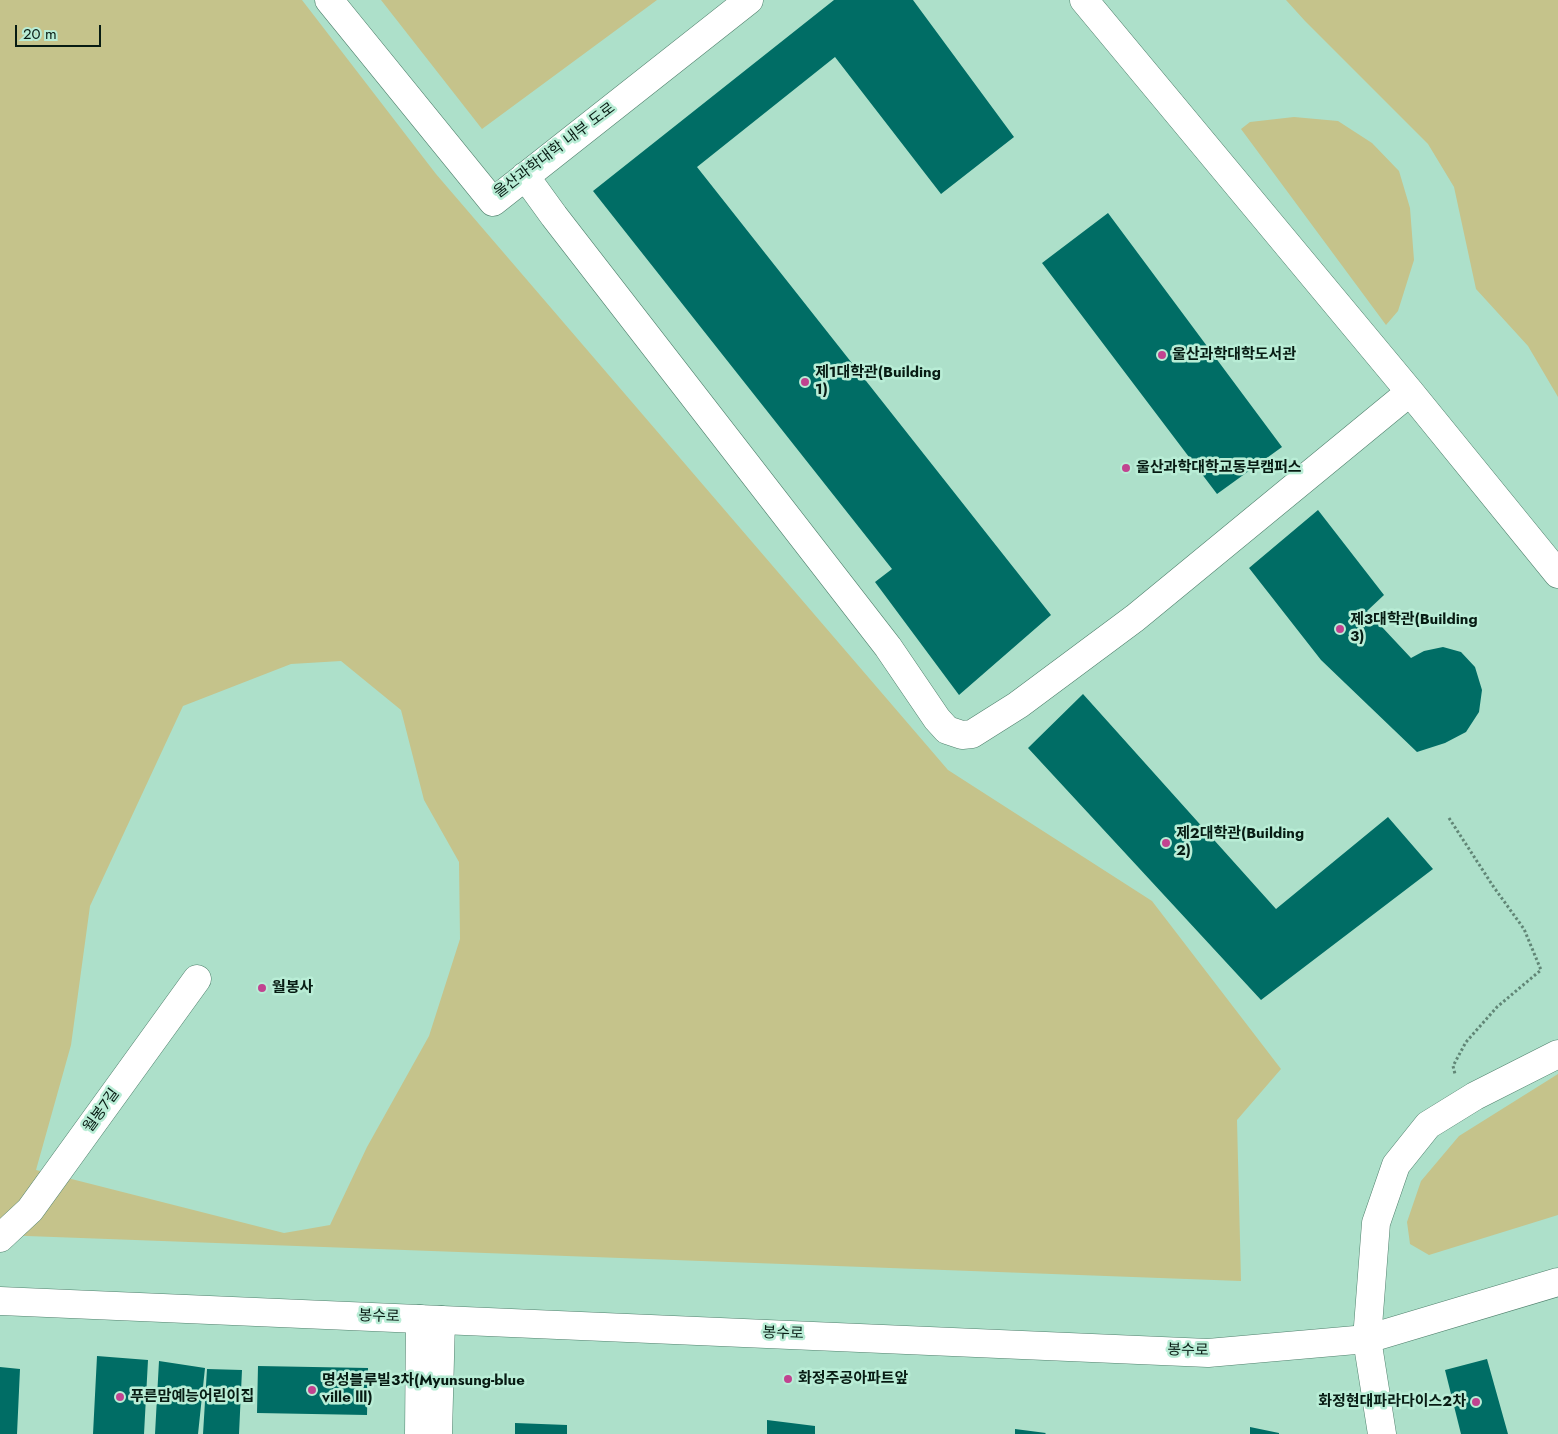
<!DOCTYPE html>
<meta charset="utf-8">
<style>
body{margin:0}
#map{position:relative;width:1558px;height:1434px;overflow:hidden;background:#ade0ca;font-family:Jost,sans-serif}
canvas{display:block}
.scale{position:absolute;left:15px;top:25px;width:86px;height:22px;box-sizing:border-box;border:2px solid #071b13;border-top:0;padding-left:6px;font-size:15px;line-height:18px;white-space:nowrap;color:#071b13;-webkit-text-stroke:4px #b9edd6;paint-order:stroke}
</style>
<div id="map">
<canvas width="1558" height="1434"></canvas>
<div class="scale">20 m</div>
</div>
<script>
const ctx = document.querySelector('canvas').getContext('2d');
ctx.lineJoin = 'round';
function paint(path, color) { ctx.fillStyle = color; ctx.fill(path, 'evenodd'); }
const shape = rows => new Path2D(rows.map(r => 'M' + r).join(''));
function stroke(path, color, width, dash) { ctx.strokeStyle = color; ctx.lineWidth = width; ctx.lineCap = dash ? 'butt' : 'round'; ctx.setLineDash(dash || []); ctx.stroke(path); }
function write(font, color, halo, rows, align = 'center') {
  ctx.font = font + ' Jost,"Noto Sans KR",sans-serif'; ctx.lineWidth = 5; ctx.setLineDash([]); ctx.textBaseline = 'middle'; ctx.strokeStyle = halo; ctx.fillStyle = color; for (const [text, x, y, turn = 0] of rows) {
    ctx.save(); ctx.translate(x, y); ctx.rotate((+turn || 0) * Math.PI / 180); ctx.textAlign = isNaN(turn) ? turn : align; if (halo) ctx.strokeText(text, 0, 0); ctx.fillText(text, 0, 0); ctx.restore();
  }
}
paint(shape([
 [0,0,302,0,436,174,948,770,1152,901,1281,1069,1237,1120,1241,1281,0,1235],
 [341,661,401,710,424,800,459,862,460,939,429,1036,367,1147,330,1225,284,1233,36,1170,71,1045,90,906,183,706,291,664],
 [381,0,657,0,482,129],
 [1286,0,1558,0,1558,397,1528,346,1476,289,1454,187,1428,144,1305,21],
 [1294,117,1338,121,1372,143,1399,171,1410,208,1414,260,1398,311,1386,325,1241,129,1250,122],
 [1558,1074,1558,1215,1429,1255,1410,1244,1407,1222,1421,1181,1459,1136]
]), '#c5c38b');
paint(shape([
 [834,0,913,0,1014,137,941,194,835,57,697,167,1051,615,959,695,875,582,892,569,593,191],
 [1108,213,1282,447,1217,494,1042,263],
 [1318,510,1384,595,1367,611,1411,658,1424,651,1443,647,1461,652,1475,667,1482,690,1479,712,1466,732,1445,743,1417,752,1321,660,1249,568],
 [1083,694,1276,909,1388,817,1433,869,1261,1000,1028,748],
 [97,1356,148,1360,144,1434,93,1434],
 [1487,1359,1508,1434,1461,1434,1445,1370],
 [159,1361,205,1368,198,1434,155,1434],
 [258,1366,368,1368,367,1415,257,1413],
 [0,1367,20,1369,17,1434,0,1434],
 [207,1369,242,1370,239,1434,203,1434],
 [767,1420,815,1426,815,1434,767,1434],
 [515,1423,567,1425,567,1434,515,1434],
 [1250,1427,1279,1433,1279,1434,1250,1434],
 [1015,1429,1046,1433,1045,1434,1015,1434]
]), '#006d65');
const minor = shape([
 [329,0,493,202,749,0],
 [1084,0,1410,392,1558,574],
 [525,176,554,216,888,647,937,719,947,730,962,735,972,734,1018,705,1135,618,1410,392],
 [0,1238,30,1210,197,979],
 [419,1434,420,1319],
 [438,1434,441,1320],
 [1382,1434,1367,1339,1376,1223,1396,1165,1428,1125,1475,1096,1558,1054]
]);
const major = shape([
 [0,1301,1208,1353,1367,1339,1558,1282]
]);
stroke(minor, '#50806d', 29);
stroke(major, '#50806d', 29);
stroke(shape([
 [1449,818,1493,886,1524,929,1541,970,1497,1007,1466,1042,1453,1066,1455,1074]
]), '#618676', 3, [2.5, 2.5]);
stroke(minor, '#fff', 28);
stroke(major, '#fff', 28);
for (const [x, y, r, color] of [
 [1162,355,5,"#c14390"],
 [805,382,5,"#c14390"],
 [1126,468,5,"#c14390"],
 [1340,629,5,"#c14390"],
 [1166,843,5,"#c14390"],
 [262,988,5,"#c14390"],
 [788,1379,5,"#c14390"],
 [312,1390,5,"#c14390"],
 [120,1397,5,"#c14390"],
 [1476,1402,5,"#c14390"]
]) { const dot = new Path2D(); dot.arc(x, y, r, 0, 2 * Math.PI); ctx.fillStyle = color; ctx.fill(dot); stroke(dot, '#b9edd6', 2); }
write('15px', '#071b13', '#b9edd6', [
 ["울산과학대학 내부 도로",555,151,-37],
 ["월봉7길",102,1111,-54],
 ["봉수로",379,1317,2],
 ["봉수로",783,1334,2],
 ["봉수로",1188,1351,1]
]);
write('bold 15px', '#071b13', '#b9edd6', [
 ["울산과학대학도서관",1172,355],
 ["제1대학관(Building",815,373],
 ["1)",815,390],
 ["울산과학대학교동부캠퍼스",1136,468],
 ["제3대학관(Building",1350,620],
 ["3)",1350,637],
 ["제2대학관(Building",1176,834],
 ["2)",1176,851],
 ["월봉사",272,988],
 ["화정주공아파트앞",798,1379],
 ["명성블루빌3차(Myunsung-blue",322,1381],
 ["ville lll)",322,1398],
 ["푸른맘예능어린이집",130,1397],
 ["화정현대파라다이스2차",1466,1402,"right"]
], 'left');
</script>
